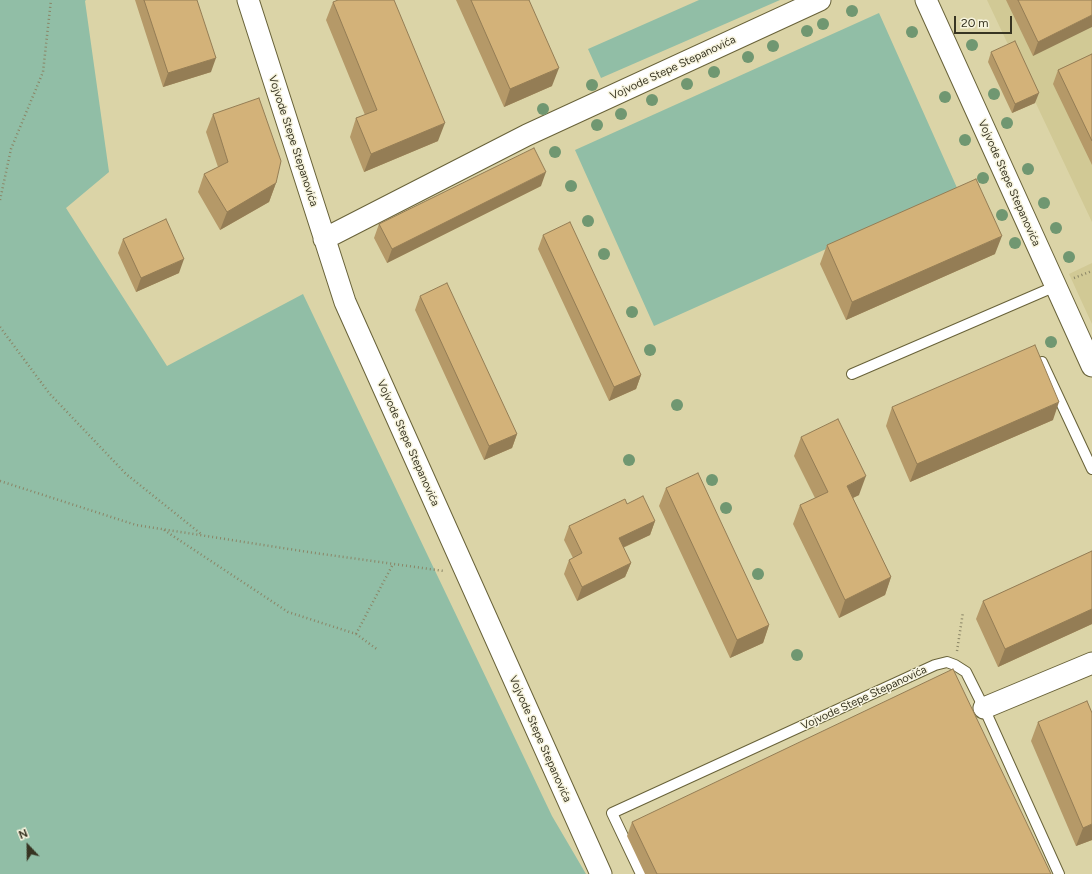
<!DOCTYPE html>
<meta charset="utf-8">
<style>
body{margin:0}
#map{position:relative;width:1092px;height:874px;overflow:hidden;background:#dbd4a7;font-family:Figtree,sans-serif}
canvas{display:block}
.north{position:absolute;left:8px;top:826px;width:40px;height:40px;-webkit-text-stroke:3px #f7f4de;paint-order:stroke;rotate:338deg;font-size:11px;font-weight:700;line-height:16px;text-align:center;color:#373422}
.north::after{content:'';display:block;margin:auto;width:14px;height:18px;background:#373422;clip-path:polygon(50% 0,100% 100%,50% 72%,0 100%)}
.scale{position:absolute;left:954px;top:16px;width:58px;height:18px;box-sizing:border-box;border:2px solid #373422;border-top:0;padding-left:5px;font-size:12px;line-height:14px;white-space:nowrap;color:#373422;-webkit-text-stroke:3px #f7f4de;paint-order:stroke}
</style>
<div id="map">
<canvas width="1092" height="874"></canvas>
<div class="north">N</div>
<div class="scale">20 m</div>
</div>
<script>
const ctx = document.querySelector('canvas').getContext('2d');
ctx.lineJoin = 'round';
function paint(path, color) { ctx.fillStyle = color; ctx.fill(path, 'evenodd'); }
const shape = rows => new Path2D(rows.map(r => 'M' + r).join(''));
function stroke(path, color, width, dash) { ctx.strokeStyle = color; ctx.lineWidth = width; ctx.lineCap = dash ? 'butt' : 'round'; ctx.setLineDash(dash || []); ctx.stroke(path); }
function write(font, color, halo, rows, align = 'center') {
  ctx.font = font + ' Figtree,sans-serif'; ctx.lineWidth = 3; ctx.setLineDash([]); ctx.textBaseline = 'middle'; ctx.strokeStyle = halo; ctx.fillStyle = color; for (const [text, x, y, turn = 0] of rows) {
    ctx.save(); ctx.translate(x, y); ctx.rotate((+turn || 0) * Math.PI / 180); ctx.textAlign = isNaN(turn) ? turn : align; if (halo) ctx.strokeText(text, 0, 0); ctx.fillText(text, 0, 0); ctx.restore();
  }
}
paint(shape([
 [987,0,1092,0,1092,222],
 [1092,263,1092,324,1069,274]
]), '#d1c995');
paint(shape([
 [0,0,86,0,85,1,109,172,66,208,167,366,303,294,552,816,586,874,0,874],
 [699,0,780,0,601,78,588,49],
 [879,13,958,190,654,326,575,150]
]), '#91bea6');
const service = shape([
 [1042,362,1092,469],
 [852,374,1056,286],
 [641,874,612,813,935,665,947,662,955,665,966,672,984,708,1059,874]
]);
const minor = shape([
 [248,0,345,302,601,874],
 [926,0,1092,366],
 [324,239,527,135,820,0],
 [984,708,1092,663]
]);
stroke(service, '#686239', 12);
stroke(minor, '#686239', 23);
stroke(shape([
 [0,200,11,149,43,72,51,0],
 [1074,278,1092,271],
 [0,327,49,393,126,474,201,534],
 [0,481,136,525,308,552,444,571],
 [164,530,288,612,356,634,378,650],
 [356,634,393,564],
 [957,651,963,612]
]), '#8a8566', 2.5, [1, 3]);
stroke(service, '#fff', 10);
stroke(minor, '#fff', 21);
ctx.fillStyle = '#709771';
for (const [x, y] of [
 [852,11],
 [823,24],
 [807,31],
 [912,32],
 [972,45],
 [773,46],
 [748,57],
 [714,72],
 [687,84],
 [592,85],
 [994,94],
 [945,97],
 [652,100],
 [543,109],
 [621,114],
 [1007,123],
 [597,125],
 [965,140],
 [555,152],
 [1028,169],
 [983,178],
 [571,186],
 [1044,203],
 [1002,215],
 [588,221],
 [1056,228],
 [1015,243],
 [604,254],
 [1069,257],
 [632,312],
 [1051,342],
 [650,350],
 [677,405],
 [629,460],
 [712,480],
 [726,508],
 [758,574],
 [797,655]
]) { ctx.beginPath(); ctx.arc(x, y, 6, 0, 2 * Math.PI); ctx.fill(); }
paint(shape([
 [135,0,197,0,211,72,163,87],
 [456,0,529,0,552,86,504,107],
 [1006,0,1092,0,1033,56],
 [333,2,438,141,364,172,350,137,356,118,365,115,326,20],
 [991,52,1035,103,1012,113,988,62],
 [1092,54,1092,165,1053,84,1058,70],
 [213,114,276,183,269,202,220,230,198,192,204,174,218,167,206,132],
 [541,186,387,263,374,238,379,224],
 [543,235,641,375,636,389,609,401,538,249],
 [123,239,179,273,136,292,118,253],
 [827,245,995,254,846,320,820,264],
 [420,296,517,434,512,448,484,460,415,310],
 [892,407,1053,420,910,482,886,426],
 [801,437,859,495,853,498,891,577,885,595,839,618,793,524,800,505,815,498,794,456],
 [666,488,769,625,763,643,730,658,659,506],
 [627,504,655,521,650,535,623,548,631,563,625,577,577,601,564,574,569,560,573,558,564,540,569,526],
 [1092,551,1092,624,998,667,976,619,983,601],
 [1038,722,1092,840,1076,846,1031,741],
 [632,822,1051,874,645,874,627,836]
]), '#b59968');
paint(shape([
 [1092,15,1092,27,1033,56,1038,42],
 [216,58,211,72,163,87,168,73],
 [559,68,552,86,504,107,510,89],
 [1039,93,1035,103,1012,113,1015,104],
 [445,123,438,141,364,172,371,154],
 [546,172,541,186,387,263,392,249],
 [276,183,269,202,220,230,227,212],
 [1002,236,995,254,846,320,852,302],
 [184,259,179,273,136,292,141,278],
 [641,375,636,389,609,401,614,387],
 [1059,402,1053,420,910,482,917,464],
 [517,434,512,448,484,460,489,446],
 [866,476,859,495,840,504,847,486],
 [655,521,650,535,613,552,619,538],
 [631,563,625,577,577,601,582,587],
 [891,577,885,595,839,618,845,600],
 [1092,609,1092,624,998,667,1005,649],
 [769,625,763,643,730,658,737,640],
 [1092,824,1092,840,1076,846,1083,828]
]), '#947d55');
const building = shape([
 [144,0,197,0,216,58,168,73,144,0],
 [338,0,394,0,445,123,371,154,356,118,377,110,333,2,338,0],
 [471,0,529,0,559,68,510,89,471,0],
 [1018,0,1092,0,1092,15,1038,42,1018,0],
 [1015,41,1039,93,1015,104,991,52,1015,41],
 [1092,54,1092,141,1058,70,1092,54],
 [259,98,281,161,276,183,227,212,204,174,228,162,213,114,259,98],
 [534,148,546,172,392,249,379,224,534,148],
 [976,179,1002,236,852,302,827,245,976,179],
 [166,219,184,259,141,278,123,239,166,219],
 [570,222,641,375,614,387,543,235,570,222],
 [447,283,517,434,489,446,420,296,447,283],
 [1035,345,1059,402,917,464,892,407,1035,345],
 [838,419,866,476,847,486,891,577,845,600,800,505,828,492,801,437,838,419],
 [698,473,769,625,737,640,666,488,698,473],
 [643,496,655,521,619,538,631,563,582,587,569,560,582,553,569,526,625,499,627,504,643,496],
 [1092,551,1092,609,1005,649,983,601,1092,551],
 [953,669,1051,874,657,874,632,822,953,669],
 [1087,701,1092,713,1092,824,1083,828,1038,722,1087,701]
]);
paint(building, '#d3b279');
stroke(building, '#947d55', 1);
write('11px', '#373422', '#f7f4de', [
 ["Vojvode Stepe Stepanovića",673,68,-25],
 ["Vojvode Stepe Stepanovića",293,141,72],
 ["Vojvode Stepe Stepanovića",1009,183,66],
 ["Vojvode Stepe Stepanovića",408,443,66],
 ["Vojvode Stepe Stepanovića",864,698,-25],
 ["Vojvode Stepe Stepanovića",540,739,66]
]);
</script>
